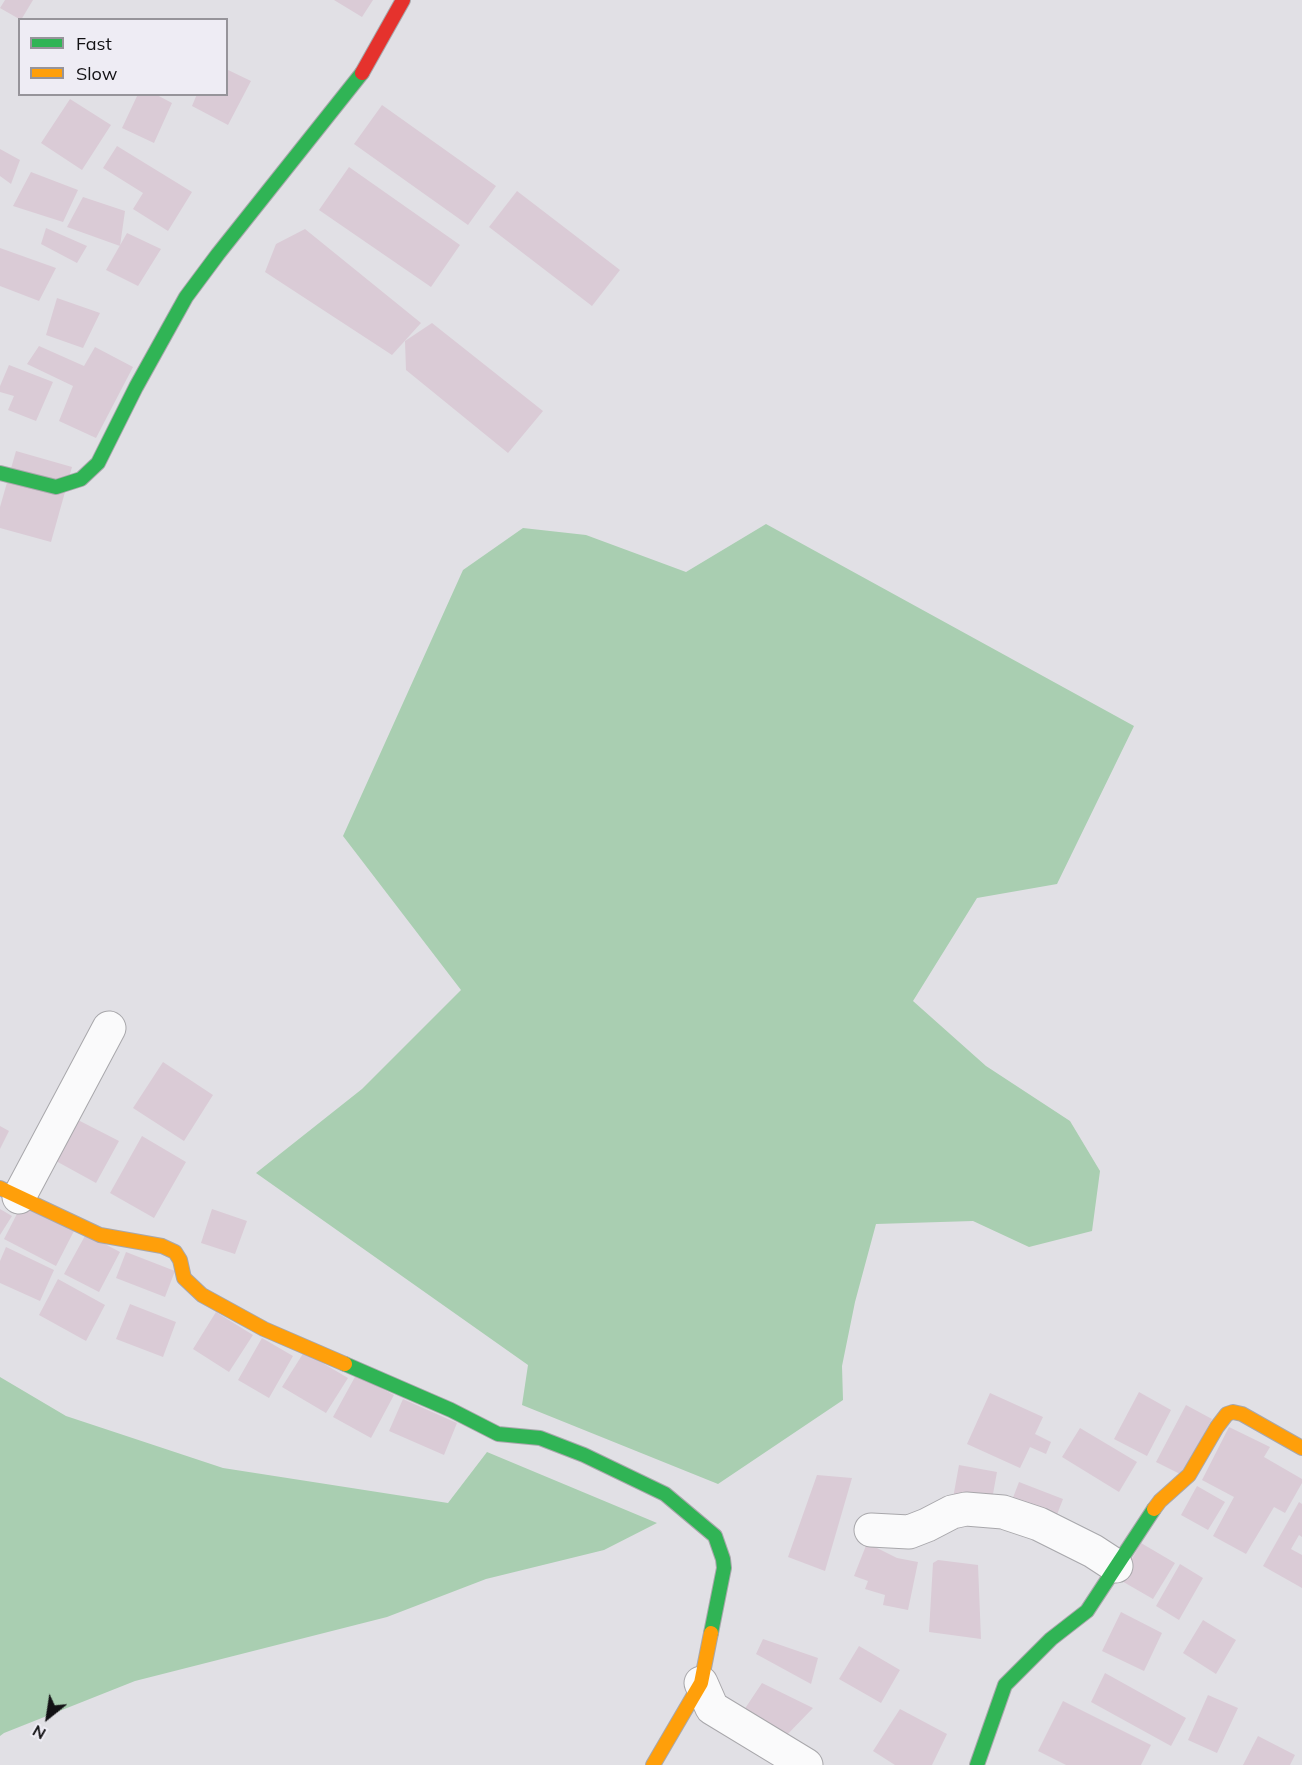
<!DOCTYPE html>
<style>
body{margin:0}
#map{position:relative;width:1302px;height:1765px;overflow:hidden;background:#e1e0e5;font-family:Mulish,sans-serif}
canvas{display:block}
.legend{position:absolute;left:18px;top:18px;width:210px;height:78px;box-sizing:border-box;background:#eeecf4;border:2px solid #96949a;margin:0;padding:8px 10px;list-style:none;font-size:18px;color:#121114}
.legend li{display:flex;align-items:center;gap:12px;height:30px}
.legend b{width:30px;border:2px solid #96949a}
.north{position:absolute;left:18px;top:1687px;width:60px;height:60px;-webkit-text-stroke:4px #eeecf4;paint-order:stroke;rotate:210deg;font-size:16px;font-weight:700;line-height:24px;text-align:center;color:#121114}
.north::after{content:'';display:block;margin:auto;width:21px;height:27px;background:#121114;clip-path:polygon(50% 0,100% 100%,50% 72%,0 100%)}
</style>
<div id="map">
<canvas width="1302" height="1765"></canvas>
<ul class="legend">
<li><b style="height:8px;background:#30b455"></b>Fast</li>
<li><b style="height:8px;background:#ff9f0a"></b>Slow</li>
</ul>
<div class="north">N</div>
</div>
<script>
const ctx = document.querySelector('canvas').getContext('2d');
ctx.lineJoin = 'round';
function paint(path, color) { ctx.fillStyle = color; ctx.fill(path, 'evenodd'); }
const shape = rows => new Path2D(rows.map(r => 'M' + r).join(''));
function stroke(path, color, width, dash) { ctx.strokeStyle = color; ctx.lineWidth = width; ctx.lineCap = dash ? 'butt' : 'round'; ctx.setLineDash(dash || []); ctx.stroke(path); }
paint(shape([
 [766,524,1134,726,1057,884,977,898,913,1001,986,1066,1070,1121,1100,1171,1092,1231,1029,1247,973,1221,876,1224,855,1302,842,1366,843,1400,718,1484,522,1405,528,1365,256,1173,362,1089,461,990,343,836,463,570,523,528,586,535,686,572],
 [0,1377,66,1416,223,1468,448,1503,487,1452,657,1523,604,1550,486,1579,387,1617,135,1681,4,1733,0,1736]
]), '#a9ceb1');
paint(shape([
 [5,0,33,0,21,20,0,8],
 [334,0,373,0,362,17],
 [226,69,251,81,228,125,192,106,197,94,226,94],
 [138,94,155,94,172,103,154,143,122,128],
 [70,99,111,125,82,170,41,143],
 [382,105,496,186,468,225,354,144],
 [117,146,192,192,168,231,133,209,143,193,103,168],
 [0,149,20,160,11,184,0,176],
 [349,167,460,245,431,287,319,210],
 [31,172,78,190,63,222,13,206],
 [517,191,620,270,592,306,489,227],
 [83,197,125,211,120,246,67,227],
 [46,228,87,246,77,263,41,244],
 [305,229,421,323,392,355,265,272,276,244],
 [127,233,161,249,138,286,106,270],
 [0,248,56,268,39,301,0,286],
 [57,298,100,313,83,348,46,335],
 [432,323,543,411,508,453,406,370,405,341],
 [39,346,84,366,95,347,133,367,96,438,59,421,73,386,27,364],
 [9,365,53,382,36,421,8,410,14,396,0,392,0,386],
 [16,451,72,467,51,542,0,528,0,507],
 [163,1062,213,1095,184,1141,133,1108],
 [78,1120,119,1141,96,1183,56,1161],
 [0,1126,9,1131,0,1149],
 [142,1136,186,1162,154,1218,110,1193],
 [22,1204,74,1231,56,1266,4,1239],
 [0,1209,12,1216,0,1235],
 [212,1209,247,1221,235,1254,201,1243],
 [86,1234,120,1252,99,1292,64,1274],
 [6,1247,54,1270,40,1301,0,1283,0,1261],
 [126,1252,175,1271,165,1297,116,1278],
 [58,1279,105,1305,86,1341,39,1315],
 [130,1304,176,1322,163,1357,116,1339],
 [216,1312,253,1335,229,1372,193,1349],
 [262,1338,293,1356,269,1398,238,1380],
 [304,1352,348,1378,326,1413,282,1387],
 [356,1375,394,1395,371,1438,333,1417],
 [1139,1392,1171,1410,1147,1456,1114,1439],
 [990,1393,1043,1417,1035,1434,1051,1442,1046,1454,1030,1447,1020,1468,967,1444],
 [403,1399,457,1423,444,1455,389,1431],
 [1186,1405,1212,1419,1182,1475,1156,1462],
 [1229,1427,1270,1447,1264,1457,1302,1479,1302,1483,1285,1513,1274,1507,1246,1554,1213,1536,1234,1497,1202,1480],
 [1080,1428,1137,1462,1119,1492,1062,1457],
 [959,1465,997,1472,991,1505,953,1498],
 [817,1475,852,1478,825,1571,788,1557],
 [1019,1482,1063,1499,1053,1525,1009,1508],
 [1197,1486,1225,1502,1208,1530,1181,1515],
 [1299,1502,1302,1504,1302,1537,1299,1535,1291,1549,1302,1555,1302,1588,1263,1566],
 [867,1543,897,1558,918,1562,908,1610,883,1605,885,1595,865,1589,868,1581,854,1576],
 [1141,1543,1175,1563,1153,1599,1120,1580],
 [938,1560,978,1565,981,1639,929,1632,933,1563],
 [1180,1564,1203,1578,1179,1620,1156,1606],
 [1121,1612,1162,1633,1144,1671,1102,1651],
 [1203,1620,1236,1640,1216,1674,1183,1653],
 [763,1639,818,1658,811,1684,756,1654],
 [859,1646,900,1670,881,1703,839,1679],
 [1105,1673,1186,1718,1171,1746,1091,1702],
 [762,1683,813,1708,783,1739,742,1713],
 [1208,1695,1238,1708,1217,1753,1188,1740],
 [1063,1701,1151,1745,1141,1765,1066,1765,1038,1751],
 [900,1709,947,1734,932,1765,895,1765,873,1751],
 [1258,1736,1295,1755,1290,1765,1243,1765]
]), '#dacbd6');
const street = shape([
 [19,1197,109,1028],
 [871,1530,909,1532,927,1525,952,1512,966,1509,1003,1512,1039,1524,1093,1551,1116,1566],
 [701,1683,712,1708,806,1765]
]);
const fast = shape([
 [0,473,56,487,81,479,98,463,136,387,186,297,218,254,362,73],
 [345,1364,451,1410,498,1434,540,1438,584,1455,665,1494,715,1536,723,1559,724,1568,711,1633],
 [977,1765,1005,1685,1051,1639,1087,1611,1154,1509]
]);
const slow = shape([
 [0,1188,100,1235,162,1246,175,1252,180,1260,184,1278,202,1295,264,1329,345,1364],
 [1154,1509,1160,1501,1189,1475,1217,1427,1227,1414,1233,1412,1242,1414,1302,1448],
 [653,1765,701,1683,711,1633]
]);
const jam = shape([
 [362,73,403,0]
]);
stroke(street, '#a8a7ab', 35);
stroke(fast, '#a8a7ab', 16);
stroke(slow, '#a8a7ab', 16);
stroke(jam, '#a8a7ab', 16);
stroke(street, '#fafafb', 33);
stroke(fast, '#30b455', 14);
stroke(slow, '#ff9f0a', 14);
stroke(jam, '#e5322d', 14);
</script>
